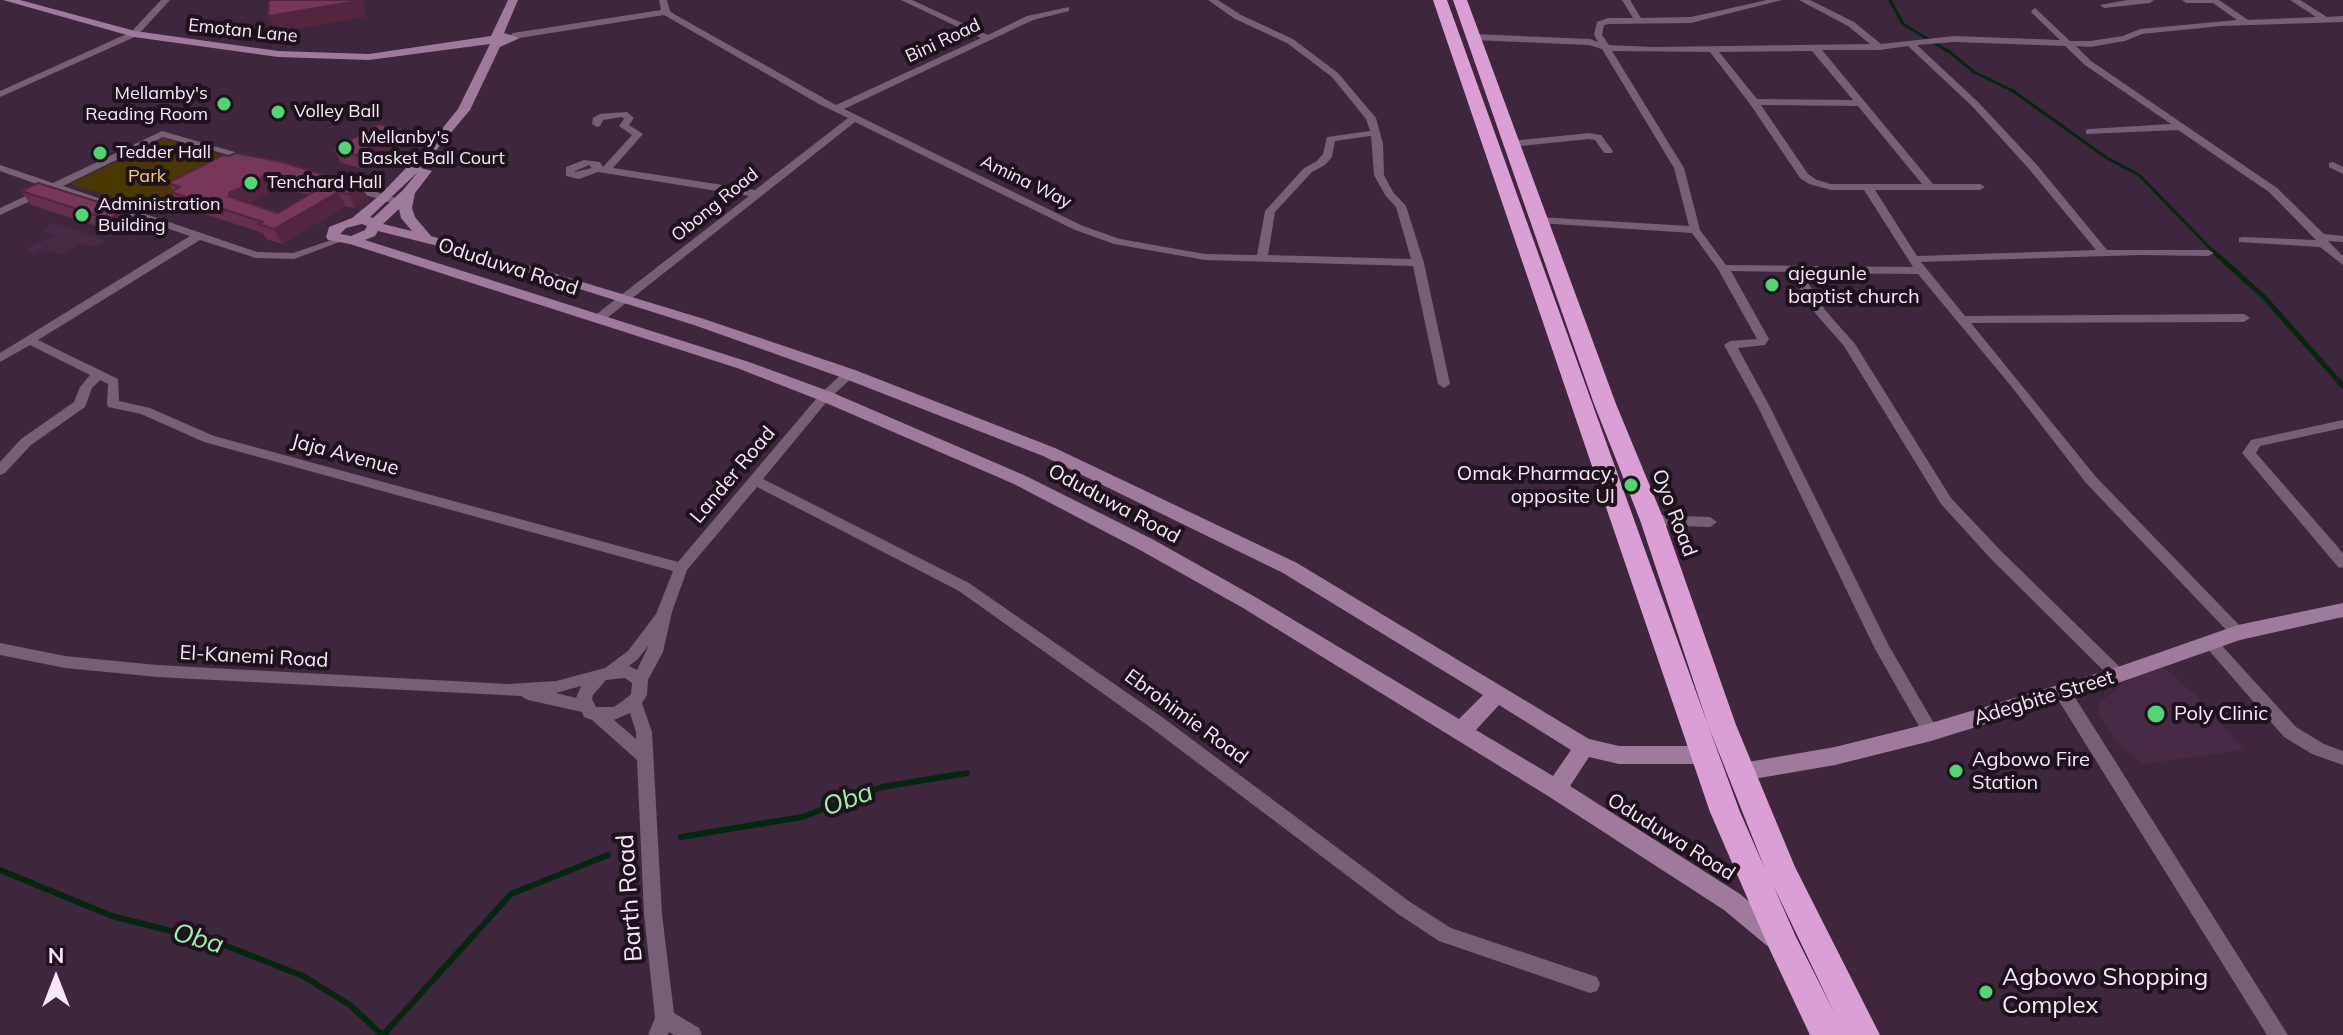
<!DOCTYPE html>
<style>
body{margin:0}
#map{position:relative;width:2343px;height:1035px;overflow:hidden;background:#3e263c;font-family:Mulish,sans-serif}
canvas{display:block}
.north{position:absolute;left:16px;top:939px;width:80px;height:80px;-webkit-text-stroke:6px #1e131d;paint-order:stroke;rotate:0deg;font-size:22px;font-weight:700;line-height:32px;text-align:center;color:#f9e9f8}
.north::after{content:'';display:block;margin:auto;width:28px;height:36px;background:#f9e9f8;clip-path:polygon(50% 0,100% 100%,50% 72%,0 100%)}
</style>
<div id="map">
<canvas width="2343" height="1035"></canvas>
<div class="north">N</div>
</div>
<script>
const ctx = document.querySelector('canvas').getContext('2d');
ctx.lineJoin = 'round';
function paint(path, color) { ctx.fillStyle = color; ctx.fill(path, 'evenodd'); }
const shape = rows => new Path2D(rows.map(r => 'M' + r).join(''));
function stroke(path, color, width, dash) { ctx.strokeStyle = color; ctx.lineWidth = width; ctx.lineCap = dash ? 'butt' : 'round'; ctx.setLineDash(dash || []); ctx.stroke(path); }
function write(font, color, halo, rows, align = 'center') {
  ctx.font = font + ' Mulish,sans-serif'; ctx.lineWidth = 8; ctx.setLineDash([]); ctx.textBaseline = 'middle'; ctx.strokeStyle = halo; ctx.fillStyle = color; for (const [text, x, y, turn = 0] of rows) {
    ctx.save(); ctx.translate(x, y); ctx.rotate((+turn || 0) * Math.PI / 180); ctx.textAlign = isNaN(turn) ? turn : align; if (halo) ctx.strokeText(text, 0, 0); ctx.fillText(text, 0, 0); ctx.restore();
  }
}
paint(shape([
 [54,223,106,240,94,247,81,243,62,255,43,248,34,253,25,250,54,235,40,230],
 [2161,665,2197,696,2244,750,2143,764,2116,743,2098,712,2100,702,2136,674]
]), '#482a46');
paint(shape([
 [164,138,229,157,211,176,171,197,181,201,163,212,70,184]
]), '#4a3800');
stroke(shape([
 [1890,0,1903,24,1951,53,1974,72,2013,91,2107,158,2139,175,2215,253]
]), '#06270f', 3);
stroke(shape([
 [2213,251,2264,297,2343,386]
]), '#06270f', 5);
stroke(shape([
 [681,837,802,817,882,787,967,773],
 [0,870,112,916,219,943,303,976,350,1005,382,1035],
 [383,1035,511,894,608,855]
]), '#06270f', 6);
paint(shape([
 [161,0,170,0,137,36,0,97,0,91,131,32,161,0],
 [659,0,667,0,670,11,674,14,836,105,981,38,901,0,912,0,988,35,1027,16,1069,7,1069,11,1033,20,844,109,1083,226,1120,239,1205,254,1257,255,1265,211,1304,168,1317,161,1323,154,1327,137,1370,131,1366,119,1332,77,1287,43,1235,19,1208,0,1218,0,1241,15,1293,39,1338,73,1376,118,1383,144,1384,175,1393,192,1406,206,1424,263,1450,384,1444,388,1438,384,1413,266,1205,260,1114,244,1075,230,855,122,602,322,594,322,594,316,749,196,598,172,579,179,566,176,566,167,584,160,600,162,603,167,632,135,619,126,624,119,622,117,603,120,600,126,597,127,592,124,593,118,600,114,627,112,634,118,629,125,643,134,613,168,755,190,848,118,819,104,664,15,513,39,509,36,513,33,661,10,659,0],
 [1371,136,1374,175,1385,195,1396,207,1411,259,1268,255,1275,212,1312,172,1325,165,1332,157,1335,141,1371,136],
 [589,165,592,168,575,172,575,171,589,165],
 [1622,0,1630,0,1641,18,1691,17,1767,0,1782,0,1691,23,1609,24,1604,25,1602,35,1609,45,1654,47,1870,44,1848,26,1799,0,1810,0,1854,22,1881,44,1954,36,2060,40,2032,13,2031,11,2035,8,2070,41,2090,41,2123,36,2140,29,2237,20,2213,3,2186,3,2182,0,2219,0,2248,20,2316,17,2290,0,2300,0,2327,17,2343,16,2343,22,2221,26,2142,34,2125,41,2090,47,2076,46,2091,61,2277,188,2324,234,2343,236,2343,242,2328,241,2343,256,2343,265,2320,247,2239,242,2239,238,2243,237,2316,240,2269,192,2178,130,2086,134,2086,130,2089,129,2171,124,2085,65,2065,46,1954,42,1917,45,1978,102,2037,165,2107,250,2208,250,2214,253,2208,256,2139,255,1921,262,1965,316,2244,314,2250,318,2244,322,1971,323,2096,477,2243,629,2246,633,2243,637,2233,637,2086,483,2011,386,1918,274,1802,273,1825,310,1855,344,1951,498,2001,551,2124,671,2126,675,2124,679,2118,681,2112,679,1991,559,1941,504,1844,346,1816,314,1790,272,1731,271,1769,339,1765,345,1738,348,1770,407,1889,646,1939,732,1937,737,1931,739,1925,737,1875,649,1758,407,1724,345,1730,341,1757,339,1718,269,1692,233,1538,223,1533,220,1538,217,1689,226,1674,168,1602,49,1589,45,1473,40,1469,37,1473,34,1590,39,1598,42,1594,35,1597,22,1608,18,1633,18,1622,0],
 [1908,46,1972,106,2029,169,2096,250,1917,256,1875,190,1980,190,1985,187,1980,184,1933,184,1822,50,1879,50,1908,46],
 [1612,51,1710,52,1750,104,1800,178,1809,184,1831,190,1864,190,1913,267,1726,265,1700,230,1684,168,1612,51],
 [1812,51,1853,100,1757,99,1719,52,1812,51],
 [1761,105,1858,106,1922,184,1831,184,1817,180,1808,174,1761,105],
 [2127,0,2154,0,2150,3,2104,8,2100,5,2127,0],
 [162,131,259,159,254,162,163,137,63,186,257,252,293,253,340,237,345,240,294,259,256,258,200,240,38,340,118,379,119,401,150,408,214,436,678,562,821,393,845,371,853,371,855,374,853,377,829,399,763,479,969,583,1162,717,1410,902,1451,928,1597,977,1600,984,1597,991,1590,993,1439,941,1398,914,1150,727,959,591,757,487,687,570,672,612,663,652,648,680,647,695,642,703,652,732,662,914,674,1013,699,1028,702,1035,674,1035,669,1032,668,1035,648,1035,655,1018,644,914,637,760,592,720,584,717,582,712,528,700,521,696,157,677,65,668,0,655,0,643,65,656,157,665,508,684,556,681,605,668,628,651,656,614,673,571,204,442,141,414,108,407,107,404,108,384,100,380,92,388,85,407,31,445,5,473,0,475,0,462,21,439,74,402,80,387,90,375,30,345,0,362,0,353,190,236,54,190,0,215,0,208,45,187,0,171,0,165,53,183,162,131],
 [649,645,637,670,629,666,638,659,649,645],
 [625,678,632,683,631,694,628,697,614,707,596,707,592,699,593,695,606,680,625,678],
 [581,686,576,698,556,693,581,686],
 [630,713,636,732,636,739,614,720,630,713],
 [1589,133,1601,135,1613,151,1612,153,1604,153,1595,140,1589,139,1511,147,1506,144,1511,141,1589,133],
 [2333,162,2343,167,2343,174,2329,167,2329,163,2333,162],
 [350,184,402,200,403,202,398,205,346,189,346,185,350,184],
 [2343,420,2343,428,2260,446,2256,453,2343,553,2343,568,2338,567,2242,453,2251,440,2343,420],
 [1652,515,1710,517,1717,522,1710,527,1652,525,1645,520,1652,515],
 [2211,637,2216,639,2296,727,2324,744,2343,751,2343,765,2312,754,2284,737,2206,647,2203,643,2206,639,2211,637],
 [2063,687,2069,688,2288,1035,2267,1035,2057,698,2055,693,2057,688,2063,687]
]), '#775f75');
paint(shape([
 [3,0,20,0,135,31,278,51,369,54,491,36,508,0,518,0,504,33,520,38,500,47,470,110,421,168,432,171,415,193,412,208,415,217,431,236,704,319,855,370,1055,448,1297,563,1589,739,1619,746,1705,746,1713,749,1716,755,1713,761,1705,764,1619,764,1589,757,1570,786,1740,894,1782,929,1786,937,1782,945,1774,948,1766,945,1724,910,1548,796,1243,608,1140,550,1014,484,819,400,737,368,350,244,328,240,326,237,329,227,352,218,380,195,432,141,458,109,490,44,369,60,278,57,134,37,3,0],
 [418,172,403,190,373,218,370,217,418,172],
 [399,209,401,218,412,231,383,224,399,209],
 [362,224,367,226,365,230,351,236,340,234,346,228,362,224],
 [378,231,462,252,694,325,843,378,1043,456,1283,573,1483,695,1459,719,1257,598,1154,540,1026,476,831,392,749,362,365,240,375,236,378,231],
 [1499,705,1571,750,1553,776,1476,730,1499,705],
 [2343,603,2343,617,2240,640,2118,683,1931,741,1835,765,1742,781,1734,778,1731,772,1734,766,1742,763,1835,747,1931,723,2115,668,2238,625,2343,603]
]), '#9f7a9c');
paint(shape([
 [1433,0,1447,0,1708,725,1640,520,1594,404,1453,0,1467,0,1616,404,1664,520,1736,725,1795,867,1880,1035,1845,1035,1842,1027,1845,1035,1810,1035,1769,948,1710,812,1433,0],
 [1708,725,1765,869,1740,812,1708,725],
 [1773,885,1834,1012,1796,937,1773,885]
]), '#da9fd5');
paint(shape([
 [401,129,407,143,363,169,341,163,334,149],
 [223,155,369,200,355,208,346,206,282,244,266,239,263,233,180,206,171,192,173,191,168,183],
 [280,187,309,195,278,213,247,203],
 [21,191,124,210,133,225,118,233,31,205]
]), '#662f4d');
paint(shape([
 [358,0,364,0,366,17,277,32,268,16],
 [401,129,407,143,363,169,356,155],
 [272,173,280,187,239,206,228,196,229,193],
 [362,186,369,200,355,208,348,194],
 [338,192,346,206,282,244,274,229],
 [124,210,133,225,118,233,108,219]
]), '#53263e');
const building = shape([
 [269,0,358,0,358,1,268,16,269,0],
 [379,124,401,129,356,155,334,149,379,124],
 [236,153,278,161,362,186,348,194,338,192,274,229,258,224,263,222,171,192,180,187,168,183,223,155,229,156,236,153],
 [272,173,322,187,278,213,228,196,232,194,229,193,272,173],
 [38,183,124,210,108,219,21,191,38,183]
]);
paint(building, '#773759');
stroke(building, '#53263e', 2);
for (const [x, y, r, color] of [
 [224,104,8,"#51d674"],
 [278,112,8,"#51d674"],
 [345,148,8,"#51d674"],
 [100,153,8,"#51d674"],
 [251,183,8,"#51d674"],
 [82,215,8,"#51d674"],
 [1772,285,8,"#51d674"],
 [1631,485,8,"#51d674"],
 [2156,714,10,"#51d674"],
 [1956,771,8,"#51d674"],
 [1986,992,8,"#51d674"]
]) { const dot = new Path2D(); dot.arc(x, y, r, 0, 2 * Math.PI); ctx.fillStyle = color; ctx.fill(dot); stroke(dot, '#1e131d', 3); }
write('18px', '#f9e9f8', '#1e131d', [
 ["Emotan Lane",243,31,6],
 ["Bini Road",943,41,-25],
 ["Amina Way",1026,182,26],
 ["Obong Road",715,205,-39]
]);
write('18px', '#f9e9f8', '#1e131d', [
 ["Mellamby's",208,94,"right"],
 ["Reading Room",208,115,"right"],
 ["Volley Ball",294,112],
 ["Mellanby's",361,138],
 ["Basket Ball Court",361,159],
 ["Tedder Hall",116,153],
 ["Tenchard Hall",267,183],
 ["Administration",98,205],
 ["Building",98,226]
], 'left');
write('18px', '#f5cf68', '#1e131d', [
 ["Park",147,177]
]);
write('20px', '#f9e9f8', '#1e131d', [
 ["Oduduwa Road",508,267,18],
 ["Jaja Avenue",345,455,15],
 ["Lander Road",733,475,-50],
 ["Oduduwa Road",1114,504,28],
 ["Oyo Road",1674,513,69],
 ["El-Kanemi Road",254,657,3],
 ["Adegbite Street",2044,698,-17],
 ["Ebrohimie Road",1186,717,36],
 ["Oduduwa Road",1671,837,32]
]);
write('20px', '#f9e9f8', '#1e131d', [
 ["ajegunle",1788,274],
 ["baptist church",1788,297],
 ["Omak Pharmacy,",1615,474,"right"],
 ["opposite UI",1615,497,"right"],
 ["Poly Clinic",2174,714],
 ["Agbowo Fire",1972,760],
 ["Station",1972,783]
], 'left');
write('24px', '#f9e9f8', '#1e131d', [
 ["Barth Road",630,898,-94]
]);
write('24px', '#f9e9f8', '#1e131d', [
 ["Agbowo Shopping",2002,978],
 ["Complex",2002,1006]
], 'left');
write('italic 26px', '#9bf2ab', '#1e131d', [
 ["Oba",848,800,-20],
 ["Oba",198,939,16]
]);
</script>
